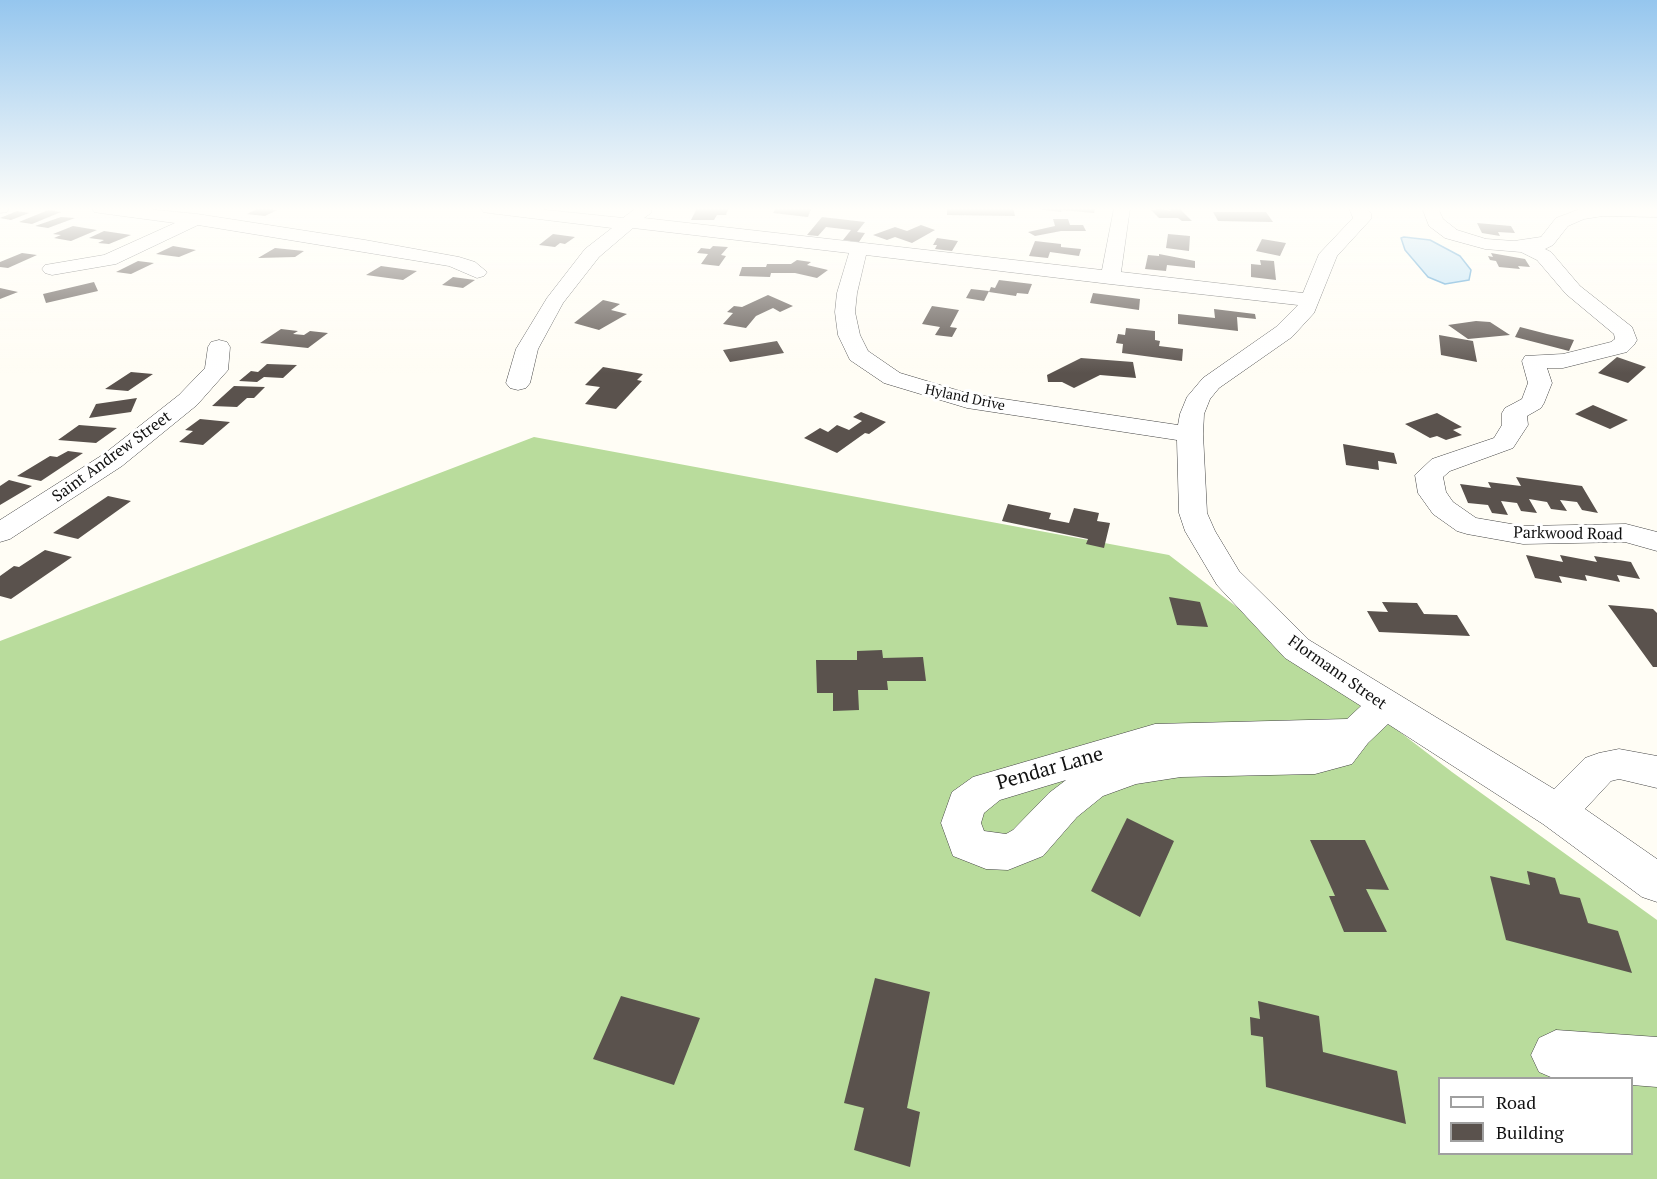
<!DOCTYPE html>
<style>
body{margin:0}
#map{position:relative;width:1657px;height:1179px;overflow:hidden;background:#fffdf5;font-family:"PT Serif",serif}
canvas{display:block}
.legend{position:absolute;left:1438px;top:1077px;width:195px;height:78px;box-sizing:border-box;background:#fff;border:2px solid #a0a0a0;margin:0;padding:8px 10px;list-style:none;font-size:18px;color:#111}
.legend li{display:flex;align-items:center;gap:12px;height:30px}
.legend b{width:30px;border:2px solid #a0a0a0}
</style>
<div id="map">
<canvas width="1657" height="1179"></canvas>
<ul class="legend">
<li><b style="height:8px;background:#fff"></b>Road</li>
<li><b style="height:16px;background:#5a524d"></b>Building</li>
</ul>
</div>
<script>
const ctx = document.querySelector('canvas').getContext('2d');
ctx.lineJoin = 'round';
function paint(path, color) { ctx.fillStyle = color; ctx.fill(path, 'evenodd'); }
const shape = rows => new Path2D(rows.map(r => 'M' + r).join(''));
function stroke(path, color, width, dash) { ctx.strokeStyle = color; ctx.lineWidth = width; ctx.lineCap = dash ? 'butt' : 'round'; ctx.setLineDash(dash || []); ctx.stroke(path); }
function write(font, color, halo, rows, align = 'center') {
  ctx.font = font + ' "PT Serif",serif'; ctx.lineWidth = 6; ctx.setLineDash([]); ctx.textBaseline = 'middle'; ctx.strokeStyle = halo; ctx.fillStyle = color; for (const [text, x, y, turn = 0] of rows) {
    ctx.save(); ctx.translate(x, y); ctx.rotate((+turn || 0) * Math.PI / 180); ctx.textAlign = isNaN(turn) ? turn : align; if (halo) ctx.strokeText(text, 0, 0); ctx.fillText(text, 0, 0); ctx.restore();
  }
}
paint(shape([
 [534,437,1169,555,1452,772,1657,920,1657,1179,0,1179,0,641],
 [1440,1078,1632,1078,1632,1154,1440,1154]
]), '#b9dc9c');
const water = shape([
 [1404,237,1430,240,1460,256,1471,270,1469,280,1445,284,1428,277,1405,250,1401,238,1404,237]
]);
paint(water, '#b9e0f7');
stroke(water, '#3f96cf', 1.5);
paint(shape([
 [259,208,277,210,265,216,247,214],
 [697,208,728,209,726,215,717,215,714,220,691,220],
 [776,208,789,208,811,209,808,217,773,213],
 [954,208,1013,208,1015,216,947,215,947,209,954,209],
 [1031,208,1095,208,1094,213,1062,210,1061,212],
 [1162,209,1171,211,1169,209,1180,209,1192,221,1182,221,1178,218,1159,218,1151,210],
 [48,210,61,212,32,224,19,222],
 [17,211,29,213,11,220,0,218],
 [1213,212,1266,212,1273,222,1218,221],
 [61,217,75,218,48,228,35,226],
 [822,217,865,222,857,232,865,233,859,242,843,240,851,230,826,227,818,236,807,235],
 [1053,219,1068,219,1070,225,1083,225,1086,231,1061,231,1035,236,1028,232,1055,226],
 [1477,223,1511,226,1515,233,1498,232,1500,236,1482,233],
 [921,225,935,230,912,243,895,237,887,240,873,235,895,227,907,231],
 [73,226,97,230,71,241,54,238,61,235,53,234],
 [104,231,131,235,109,244,98,243,104,240,89,238],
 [553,234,575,237,565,244,560,243,555,247,539,245],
 [1168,234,1190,236,1189,251,1166,248],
 [937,238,958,241,952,251,935,249,937,245,933,245],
 [1262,239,1286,243,1280,256,1256,251],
 [1035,241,1061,244,1061,247,1081,249,1079,256,1050,252,1048,258,1029,256],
 [173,246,196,250,179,257,156,254],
 [713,246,728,247,721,255,726,256,719,266,701,264,708,254,697,253,701,248,710,249],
 [275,248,304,251,295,257,258,258],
 [22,253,37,255,8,268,0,267,0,262],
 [1491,253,1525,259,1530,267,1518,266,1520,269,1499,267,1496,261,1490,260,1488,256,1493,257],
 [1159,254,1195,261,1195,268,1167,265,1166,271,1145,269,1148,255,1159,256],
 [797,260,811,262,807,265,828,270,817,278,795,273,771,273,770,277,739,276,742,267,766,267,767,264,791,264],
 [1260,260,1274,261,1276,280,1251,277,1251,264,1261,265],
 [138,261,154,263,131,274,116,272],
 [381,266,417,271,403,280,366,275],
 [453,277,475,280,463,288,442,285],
 [999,280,1032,284,1028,294,1017,293,1016,296,989,292,991,287,995,288],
 [94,282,98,291,46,303,43,294],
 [0,288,18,292,0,299],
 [971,289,989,291,984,301,966,298],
 [1093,293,1140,299,1139,310,1090,303],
 [768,295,793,306,780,312,773,308,756,316,746,328,723,324,733,313,727,312,734,306,742,307],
 [603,300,620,304,611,310,627,314,599,330,574,323],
 [932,306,959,310,950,327,957,328,952,337,935,335,940,327,922,324],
 [1214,309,1255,314,1256,319,1237,317,1238,331,1178,324,1178,314,1215,318],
 [1476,321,1490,322,1510,335,1468,339,1448,325],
 [1520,327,1547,334,1574,340,1569,351,1515,337],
 [1126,328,1155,331,1155,340,1160,341,1159,346,1183,349,1182,361,1122,353,1123,344,1116,343,1118,334,1125,335],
 [281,329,298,331,293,334,304,335,310,331,328,333,308,348,260,343],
 [1439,335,1473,341,1477,362,1441,355],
 [777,341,784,353,730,362,723,350],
 [1617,357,1646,367,1628,383,1598,373],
 [1081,358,1133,362,1136,378,1100,375,1074,388,1062,382,1048,382,1047,375],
 [267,364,297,365,283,378,264,377,257,382,239,381,251,371,258,372],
 [603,367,643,374,637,380,642,381,616,409,585,404,600,387,585,385],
 [131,372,153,374,128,391,105,389],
 [234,386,265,387,254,398,247,398,237,407,212,406],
 [137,398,131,412,89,418,96,404],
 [1593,405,1628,420,1610,429,1575,414],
 [861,412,886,422,869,434,865,433,837,453,804,438,820,428,828,432,837,425,849,430,862,421,853,417],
 [1437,413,1462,427,1453,430,1462,435,1446,440,1437,436,1430,438,1405,424],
 [200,419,230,422,203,445,179,442,193,431,185,430],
 [79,425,117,428,96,443,58,440],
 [1343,444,1394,453,1397,464,1378,461,1379,470,1346,465],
 [68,451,83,453,41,481,17,476,50,456,57,457],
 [1516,477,1582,486,1598,513,1582,510,1577,502,1560,500,1567,511,1551,509,1547,502,1529,499,1537,513,1521,511,1517,503,1501,501,1508,515,1492,513,1488,505,1468,503,1460,484,1491,488,1488,482,1521,486],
 [9,480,32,486,0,505,0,486],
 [108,496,131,501,78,539,53,533],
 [1008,504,1051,513,1049,519,1069,523,1074,508,1099,513,1097,521,1110,523,1104,548,1086,544,1088,539,1002,521],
 [45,550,72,557,11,599,0,596,0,576,14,566,19,567],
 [1526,555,1563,562,1560,555,1597,562,1594,556,1631,562,1640,579,1617,575,1620,582,1585,575,1587,581,1559,576,1562,583,1535,578],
 [1169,597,1200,602,1208,627,1177,625],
 [1382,602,1417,603,1424,614,1457,615,1470,636,1379,632,1367,611,1388,612],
 [1608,605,1653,609,1657,613,1657,667,1653,667],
 [882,650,883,658,923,657,926,681,887,681,888,690,858,690,859,710,833,711,833,693,817,693,816,660,857,660,857,651],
 [1127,818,1174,841,1140,917,1091,891],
 [1310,840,1365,840,1389,890,1366,889,1387,932,1344,932,1329,896,1335,896],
 [1527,871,1555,878,1560,894,1580,898,1588,923,1618,931,1632,973,1506,940,1490,876,1530,885],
 [875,978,930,992,907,1108,920,1112,910,1167,854,1150,864,1108,844,1103],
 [621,996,700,1018,674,1085,593,1059],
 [1258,1001,1319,1016,1323,1052,1397,1071,1406,1124,1266,1087,1263,1037,1251,1035,1250,1017,1260,1019]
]), '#5a524d');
const minor = shape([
 [0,208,9,208,7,212,0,213,0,208],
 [92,208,137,208,197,214,365,240,459,257,475,262,487,272,484,276,477,278,449,266,198,225,116,264,52,275,45,273,42,269,45,265,104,255,175,223,100,213,94,212,92,208],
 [481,208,528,208,623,218,636,208,652,208,651,213,644,218,1102,270,1114,208,1130,208,1121,272,1303,293,1319,254,1353,218,1349,208,1366,208,1371,213,1371,219,1337,256,1314,313,1292,337,1219,388,1210,399,1204,414,1203,434,1207,513,1215,531,1239,571,1309,640,1554,789,1585,758,1599,753,1619,749,1657,756,1657,788,1619,779,1611,781,1585,809,1657,859,1657,902,1642,897,1543,824,1388,724,1368,743,1352,764,1315,774,1181,777,1136,784,1103,796,1077,817,1043,856,1008,870,986,869,953,856,941,823,952,792,973,777,1155,724,1347,719,1361,706,1285,658,1217,585,1185,531,1179,513,1177,440,967,408,884,383,850,360,838,335,835,312,837,293,849,253,633,228,599,257,563,303,538,349,530,383,526,388,518,390,510,388,506,383,516,349,547,298,585,249,612,228,489,213,483,212,481,208],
 [866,255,1110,284,1298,305,1276,327,1203,378,1187,397,1180,414,1178,425,970,394,900,373,868,351,860,335,855,312,857,293,866,255],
 [1066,780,1049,793,1013,830,1006,834,984,831,981,823,984,813,1000,800,1066,780],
 [1422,208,1438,208,1443,219,1457,230,1486,239,1514,241,1541,237,1556,218,1580,209,1657,208,1657,217,1603,216,1584,219,1568,226,1553,245,1545,249,1551,252,1580,286,1632,327,1637,340,1634,345,1627,352,1563,368,1547,368,1552,383,1544,403,1541,408,1527,416,1528,425,1513,448,1450,471,1443,477,1446,492,1453,502,1476,518,1523,526,1626,524,1657,532,1657,551,1625,542,1523,544,1467,534,1457,531,1433,514,1418,493,1415,475,1432,459,1494,438,1502,425,1502,413,1505,408,1522,399,1528,383,1522,361,1525,356,1563,354,1611,342,1615,339,1614,334,1566,294,1537,260,1521,252,1485,249,1445,238,1429,226,1422,208],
 [219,340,227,342,230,347,228,370,197,405,122,466,10,539,0,542,0,520,104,454,179,395,205,368,208,347,211,342,219,340],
 [1556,1030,1657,1037,1657,1087,1632,1085,1632,1078,1553,1078,1539,1072,1531,1055,1539,1038,1556,1030]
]);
stroke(minor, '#444', 1);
paint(minor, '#fff');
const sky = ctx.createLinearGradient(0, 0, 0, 373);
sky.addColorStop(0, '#95c6ee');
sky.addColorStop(0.56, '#fffefa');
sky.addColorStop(1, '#fffefa00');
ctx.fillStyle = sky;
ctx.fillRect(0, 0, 1657, 373);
write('14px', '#111', '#fff', [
 ["Hyland Drive",965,398,12]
]);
write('16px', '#111', '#fff', [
 ["Saint Andrew Street",112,457,-36],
 ["Parkwood Road",1568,534,1],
 ["Flormann Street",1337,673,35]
]);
write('20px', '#111', '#fff', [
 ["Pendar Lane",1050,769,-16]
]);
</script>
